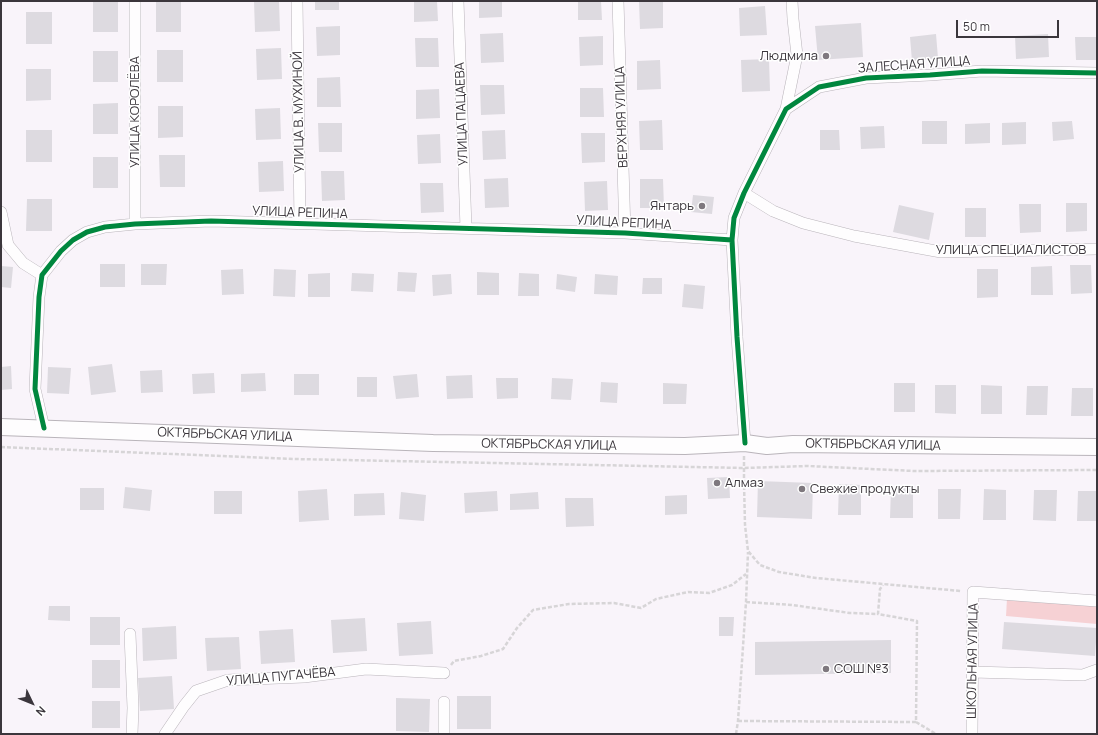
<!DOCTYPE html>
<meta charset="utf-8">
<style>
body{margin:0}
#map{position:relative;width:1098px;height:735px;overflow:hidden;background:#f9f4fa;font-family:Manrope,sans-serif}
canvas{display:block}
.frame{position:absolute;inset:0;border:2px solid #3b363c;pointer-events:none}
.north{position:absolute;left:12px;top:683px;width:40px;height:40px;-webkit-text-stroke:3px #fff;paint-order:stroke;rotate:133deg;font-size:11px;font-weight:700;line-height:16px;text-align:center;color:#3b363c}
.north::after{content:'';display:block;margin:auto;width:14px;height:18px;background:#3b363c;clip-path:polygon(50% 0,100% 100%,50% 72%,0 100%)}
.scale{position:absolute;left:956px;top:20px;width:103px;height:18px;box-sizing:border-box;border:2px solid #3b363c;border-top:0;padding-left:5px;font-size:12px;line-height:14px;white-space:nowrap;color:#3b363c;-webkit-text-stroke:3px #fff;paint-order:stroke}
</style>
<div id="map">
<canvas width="1098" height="735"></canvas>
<div class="frame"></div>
<div class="north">N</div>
<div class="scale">50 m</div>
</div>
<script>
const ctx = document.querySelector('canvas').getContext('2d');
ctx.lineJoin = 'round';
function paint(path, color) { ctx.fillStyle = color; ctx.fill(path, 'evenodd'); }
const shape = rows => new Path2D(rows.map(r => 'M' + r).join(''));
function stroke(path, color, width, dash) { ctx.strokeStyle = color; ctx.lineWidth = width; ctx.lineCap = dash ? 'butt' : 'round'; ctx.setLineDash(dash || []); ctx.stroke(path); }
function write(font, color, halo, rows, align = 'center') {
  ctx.font = font + ' Manrope,sans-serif'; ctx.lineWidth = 3; ctx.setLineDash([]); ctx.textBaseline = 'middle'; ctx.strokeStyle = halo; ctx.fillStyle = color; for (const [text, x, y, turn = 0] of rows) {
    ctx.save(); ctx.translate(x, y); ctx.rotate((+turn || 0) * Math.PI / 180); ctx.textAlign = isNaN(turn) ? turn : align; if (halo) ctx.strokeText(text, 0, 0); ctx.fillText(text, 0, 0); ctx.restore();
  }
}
paint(shape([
 [1007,599,1097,606,1097,624,1006,616]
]), '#f6d1d4');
paint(shape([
 [93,1,118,1,118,32,93,32],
 [156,1,181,1,181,32,156,32],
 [254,1,279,1,280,31,255,32],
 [315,1,339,1,339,10,315,10],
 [414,1,437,1,438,21,414,22],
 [479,1,502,1,502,17,479,18],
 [578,1,601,1,602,20,578,20],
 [639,1,663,1,663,28,640,29],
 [765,6,767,35,740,36,739,8],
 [26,12,52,12,52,44,26,44],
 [861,23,863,57,818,60,815,26],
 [340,26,340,55,317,56,316,27],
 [503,33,504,62,481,63,480,34],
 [936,34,938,58,912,61,910,37],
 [1048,34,1049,57,1016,59,1015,36],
 [603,36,603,65,580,66,579,37],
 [1075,37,1097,37,1097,60,1076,60],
 [415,38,438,38,439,67,416,67],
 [281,48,282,79,257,80,256,49],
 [157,50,183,50,183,82,157,82],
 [93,51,118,51,118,82,93,82],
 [769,59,770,91,742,92,741,60],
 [660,60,661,89,637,90,637,61],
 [26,69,51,69,51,100,26,101],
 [340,77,341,107,317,107,317,78],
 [480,85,504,85,505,114,481,115],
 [580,88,603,88,604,117,580,117],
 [439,89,440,118,416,119,416,90],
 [118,103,118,134,93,134,93,104],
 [158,106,183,106,183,137,158,138],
 [280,108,281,139,256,140,255,109],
 [662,120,663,150,640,150,639,121],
 [922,121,947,121,947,144,922,144],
 [1072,121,1074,139,1053,141,1052,122],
 [1026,122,1026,144,1002,145,1002,123],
 [318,123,342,123,342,152,319,152],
 [990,123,990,143,965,144,965,124],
 [884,126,885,148,861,149,860,127],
 [26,130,52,130,52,162,26,162],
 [505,130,506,159,483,160,482,131],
 [820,130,839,130,840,150,820,150],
 [581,133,605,133,605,162,582,163],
 [440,134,441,163,418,164,417,135],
 [159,155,185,155,185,187,160,187],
 [93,157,118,157,118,188,93,188],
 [283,161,284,191,259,192,258,162],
 [321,171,344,171,345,200,322,201],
 [508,178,509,207,485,208,484,179],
 [640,179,663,179,664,208,640,208],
 [607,181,608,210,585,211,584,182],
 [420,183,443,183,444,212,421,213],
 [693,195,714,197,712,214,691,212],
 [27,199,52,199,52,231,26,231],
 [1066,203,1087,203,1087,231,1066,232],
 [1019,204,1041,204,1041,232,1020,233],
 [899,205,934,213,929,240,893,232],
 [965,208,986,208,986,237,965,237],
 [100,264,125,264,125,287,100,287],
 [141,264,167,264,166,285,141,285],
 [1070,265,1091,265,1092,293,1071,294],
 [1,266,13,267,11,288,1,287],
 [1052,266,1053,295,1031,295,1031,267],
 [243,269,244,294,222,295,221,270],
 [274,269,296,270,295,297,273,296],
 [977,269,998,269,998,297,977,298],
 [398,272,417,273,415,292,397,291],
 [477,272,499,273,499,295,477,295],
 [330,273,330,297,308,297,308,274],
 [352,273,374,274,373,292,351,291],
 [519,273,539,274,539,296,518,296],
 [451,274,452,294,433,296,432,275],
 [557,274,577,277,575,292,556,289],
 [595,274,618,276,617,295,594,294],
 [643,278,662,278,662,294,642,294],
 [684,284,705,286,703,309,682,307],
 [112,364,116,392,91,395,88,367],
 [11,366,12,389,1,390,1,367],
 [48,367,71,368,69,394,47,393],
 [162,370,163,392,141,393,140,371],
 [214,373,215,393,193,394,192,374],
 [265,373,266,391,241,392,241,374],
 [294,374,319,374,319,395,294,395],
 [417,374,419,397,396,399,393,376],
 [472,375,473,398,447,399,446,376],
 [357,377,377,377,377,397,357,397],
 [496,378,518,378,518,398,497,399],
 [552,378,573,379,571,400,551,399],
 [601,382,618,383,617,403,600,402],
 [663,383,687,384,686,404,663,404],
 [894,383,915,383,915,412,894,412],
 [935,385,956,385,956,414,935,413],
 [981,385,1002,386,1002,414,981,414],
 [1027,386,1048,386,1047,415,1026,415],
 [1072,388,1093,388,1093,416,1071,416],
 [729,477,730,498,708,499,707,478],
 [758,481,813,483,812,519,757,517],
 [839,484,861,485,861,515,838,515],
 [125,487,152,490,150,511,123,508],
 [80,488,104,488,104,510,80,510],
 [891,488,913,488,913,518,890,518],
 [327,489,329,520,299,522,298,491],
 [938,489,961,489,960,519,938,519],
 [984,489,1006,490,1006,520,983,520],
 [1034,490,1057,490,1056,521,1033,520],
 [214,491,242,491,242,514,214,514],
 [497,491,498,511,465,513,464,493],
 [1078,491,1097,491,1097,521,1077,521],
 [401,492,426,495,424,521,399,519],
 [538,492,539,509,510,510,510,494],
 [384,493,385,515,354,516,354,494],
 [687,495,687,514,665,515,665,496],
 [565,498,593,498,594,526,566,527],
 [49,606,70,606,70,621,48,620],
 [90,617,120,617,120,645,90,645],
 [719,617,734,617,733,636,719,636],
 [365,618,367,651,333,653,331,620],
 [431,621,433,654,399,656,397,623],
 [1004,622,1097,628,1095,656,1002,649],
 [176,626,177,659,143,661,142,628],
 [293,629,295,662,261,664,259,631],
 [239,637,241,669,207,671,205,638],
 [891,640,891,673,755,675,755,642],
 [92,660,120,660,120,688,92,688],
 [172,676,174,709,140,711,138,678],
 [457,696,491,696,491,729,457,729],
 [396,698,430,699,429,732,396,731],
 [92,701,120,701,120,728,92,728]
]), '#dddae0');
const street = shape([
 [135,1,135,224],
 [297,1,300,224],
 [458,1,466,228],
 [618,1,625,233],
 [786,109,797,55,793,19,792,1],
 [744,193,773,211,803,223,854,236,941,252,1097,249],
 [1,212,8,245,23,263,42,275],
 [44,428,35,389,39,297,42,275,61,251,73,240,87,232,105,227,135,224,211,221,625,233,732,240],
 [745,443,737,337,732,240,734,218,744,193,786,109,819,87,866,78,930,75,982,71,1097,73],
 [130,634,133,708,132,734],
 [972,672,1083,675,1097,670],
 [444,702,444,734],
 [165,734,184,706,196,691,228,680,304,677,366,669,444,673],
 [972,734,973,592,1097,601]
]);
const secondary = shape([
 [1,427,433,443,685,446,745,443,767,446,793,444,1097,447]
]);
stroke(street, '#b9b4ba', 12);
stroke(secondary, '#b9b4ba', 18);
stroke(shape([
 [1,447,294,459,744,468,808,466,914,471,1097,470],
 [744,456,744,483,745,525,748,551,760,565,779,572,816,578,961,591],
 [746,602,792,605,850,613,878,614],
 [451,665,454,661,481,656,503,649,517,628,533,610,569,604,614,603,641,608,656,599,688,592,709,593,732,585,746,574],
 [738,721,916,722,917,621,878,614,880,589,883,585],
 [916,722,936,734],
 [736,734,738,721,746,602,748,552]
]), '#d7d5d7', 2.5, [4, 2]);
stroke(street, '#fefdfe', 11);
stroke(secondary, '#fefdfe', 16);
stroke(shape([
 [44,428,35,389,39,297,42,275,61,251,73,240,87,232,105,227,135,224,211,221,625,233,732,240],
 [745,443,737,337,732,240,734,218,744,193,786,109,819,87,866,78,930,75,982,71,1097,73]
]), '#00873e', 5);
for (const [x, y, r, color] of [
 [826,56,4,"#7e787e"],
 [702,206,4,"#7e787e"],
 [717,483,4,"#7e787e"],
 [802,489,4,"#7e787e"],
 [826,669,4,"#7e787e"]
]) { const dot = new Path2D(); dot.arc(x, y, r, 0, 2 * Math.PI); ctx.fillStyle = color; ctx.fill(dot); stroke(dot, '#fff', 1.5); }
write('13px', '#3b363c', '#fff', [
 ["Людмила",818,56,"right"],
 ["Янтарь",694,206,"right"],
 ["Алмаз",725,483],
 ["Свежие продукты",810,489],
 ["СОШ №3",834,669]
], 'left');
write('13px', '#3b363c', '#fff', [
 ["ЗАЛЕСНАЯ УЛИЦА",914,65,-4],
 ["УЛИЦА КОРОЛЁВА",135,112,-90],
 ["УЛИЦА В. МУХИНОЙ",299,112,-91],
 ["УЛИЦА ПАЦАЕВА",462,114,-92],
 ["ВЕРХНЯЯ УЛИЦА",622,117,-92],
 ["УЛИЦА РЕПИНА",300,213,2],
 ["УЛИЦА РЕПИНА",624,223,3],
 ["УЛИЦА СПЕЦИАЛИСТОВ",1011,250],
 ["ОКТЯБРЬСКАЯ УЛИЦА",225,435,2],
 ["ОКТЯБРЬСКАЯ УЛИЦА",549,445,1],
 ["ОКТЯБРЬСКАЯ УЛИЦА",873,445,1],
 ["ШКОЛЬНАЯ УЛИЦА",973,661,-89],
 ["УЛИЦА ПУГАЧЁВА",281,677,-5]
]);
</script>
